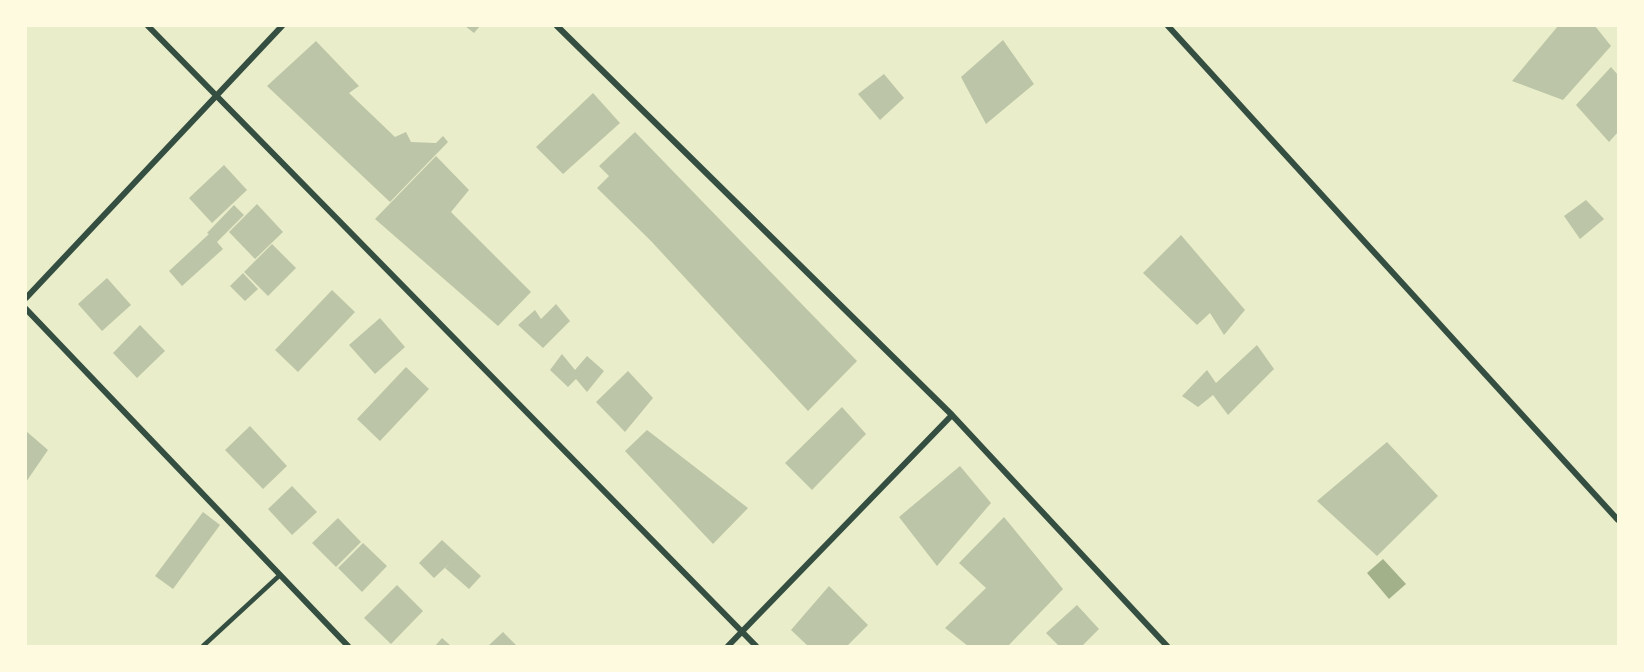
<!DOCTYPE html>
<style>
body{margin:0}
#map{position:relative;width:1644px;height:672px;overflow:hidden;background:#e9edc9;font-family:"Archivo Narrow",sans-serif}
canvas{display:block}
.frame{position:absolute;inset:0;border:27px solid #fefae0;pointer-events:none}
</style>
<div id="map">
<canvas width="1644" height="672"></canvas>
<div class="frame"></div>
</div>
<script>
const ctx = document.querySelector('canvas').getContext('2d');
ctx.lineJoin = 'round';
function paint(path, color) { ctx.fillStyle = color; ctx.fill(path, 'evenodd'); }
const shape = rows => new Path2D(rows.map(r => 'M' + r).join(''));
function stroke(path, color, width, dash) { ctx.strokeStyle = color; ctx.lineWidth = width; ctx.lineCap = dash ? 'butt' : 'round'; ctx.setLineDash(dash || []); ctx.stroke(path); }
paint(shape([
 [1383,559,1406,584,1389,599,1367,573]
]), '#a3b18a');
paint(shape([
 [465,26,480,26,474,33],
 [1558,26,1595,26,1611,46,1563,100,1512,81],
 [1003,40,1034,84,986,124,961,77],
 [316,41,359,86,349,93,395,137,406,132,411,142,436,143,443,136,448,142,390,202,267,86],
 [1611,67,1618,75,1618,132,1609,142,1576,105],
 [884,74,904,98,880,120,858,94],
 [593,93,620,123,563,174,536,147],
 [635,132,857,361,808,411,651,241,597,188,609,176,599,166],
 [436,156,469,190,451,212,531,292,498,326,375,219],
 [224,165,247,190,212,223,189,198],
 [1586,200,1604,219,1580,239,1564,216],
 [257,204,283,232,255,259,229,232],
 [234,205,244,215,217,242,223,249,182,286,169,271,209,234,207,233],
 [1181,235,1245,310,1224,335,1210,313,1197,325,1143,273],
 [272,244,296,268,268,296,244,272],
 [243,273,258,289,245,301,230,286],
 [107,278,131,305,102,331,78,304],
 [332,290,355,312,298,372,275,350],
 [556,304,570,321,543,348,518,325,535,310,541,319],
 [380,318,405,347,375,374,349,345],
 [140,325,165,351,137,378,113,353],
 [1257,345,1274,369,1228,415,1213,395,1198,407,1182,396,1207,370,1216,383],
 [562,354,575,370,587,356,604,371,587,392,576,379,568,387,550,370],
 [406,367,429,389,380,441,357,419],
 [628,371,653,398,625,432,596,402],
 [842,407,866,434,812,490,785,463],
 [250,426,287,466,263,489,225,450],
 [647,430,748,508,713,544,625,451],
 [26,431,48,450,26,482],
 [1387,442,1438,496,1377,556,1317,501],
 [960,466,991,503,937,566,899,517],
 [292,486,317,512,292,535,268,509],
 [203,512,220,525,173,589,155,576],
 [1004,517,1063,589,1008,646,968,646,945,628,986,588,959,563],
 [338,518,361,542,336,567,312,543],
 [442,540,481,576,469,589,445,568,450,563,434,578,419,563],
 [363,543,387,566,362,592,338,568],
 [397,585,423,611,391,644,364,618],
 [829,586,868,625,847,646,808,646,791,630],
 [1077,605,1099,629,1082,646,1059,646,1046,633],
 [503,632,517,646,488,646],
 [442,638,451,646,435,646]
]), '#bcc5a7');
stroke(shape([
 [203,646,280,575]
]), '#344e41', 4.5);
stroke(shape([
 [148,26,756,646],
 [557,26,952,415,1167,646],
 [1168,26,1618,520],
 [26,298,282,26],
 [26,309,348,646],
 [728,646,952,415]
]), '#344e41', 6);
</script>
